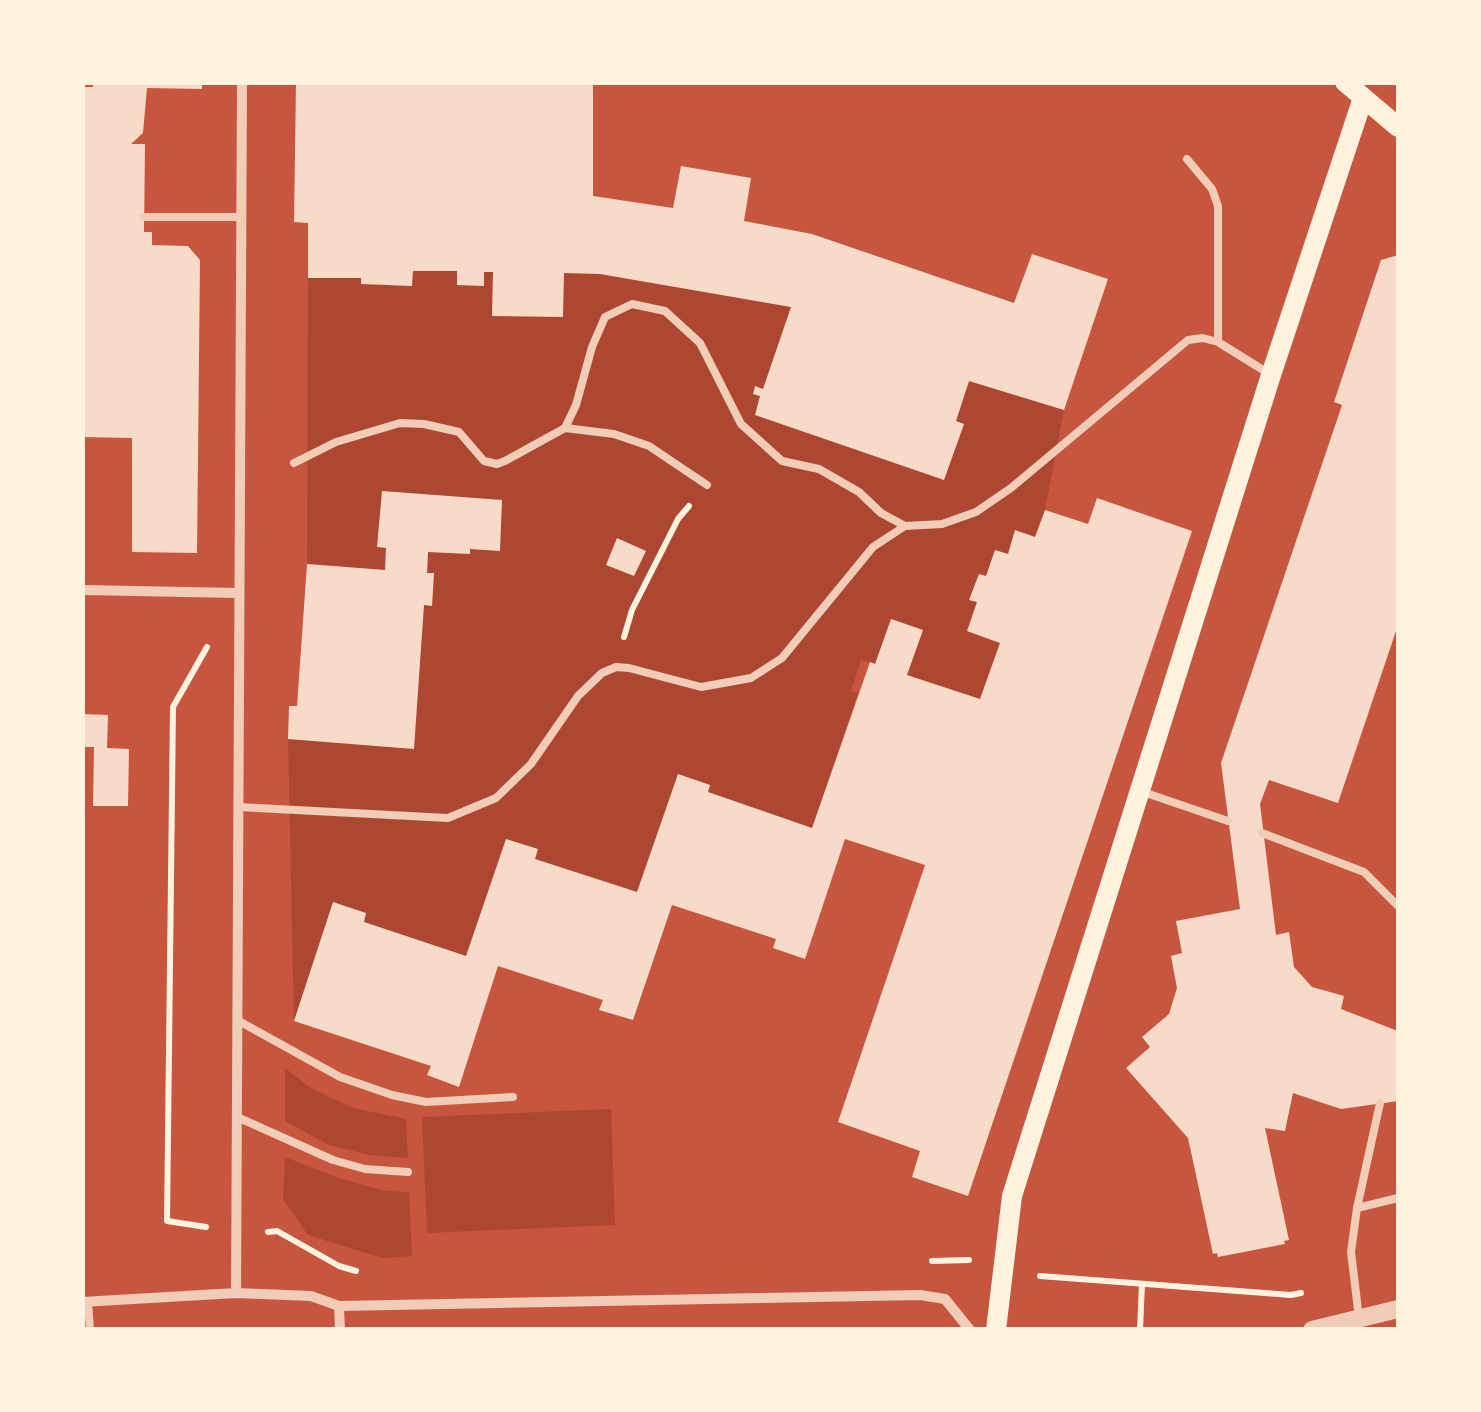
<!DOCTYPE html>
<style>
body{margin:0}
#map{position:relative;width:1481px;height:1412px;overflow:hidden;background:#c8553d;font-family:"Roboto Condensed",sans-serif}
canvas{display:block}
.frame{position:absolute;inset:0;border:85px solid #fff3e0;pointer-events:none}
</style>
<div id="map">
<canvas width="1481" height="1412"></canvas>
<div class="frame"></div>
</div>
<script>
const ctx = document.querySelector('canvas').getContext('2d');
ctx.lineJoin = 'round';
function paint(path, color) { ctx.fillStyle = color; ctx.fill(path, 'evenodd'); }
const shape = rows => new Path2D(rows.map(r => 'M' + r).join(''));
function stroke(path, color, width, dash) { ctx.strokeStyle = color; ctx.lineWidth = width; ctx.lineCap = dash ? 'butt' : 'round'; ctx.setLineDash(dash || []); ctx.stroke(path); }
paint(shape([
 [413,271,457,271,457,285,483,286,484,272,493,272,492,316,564,273,600,274,791,307,763,389,756,386,754,394,944,479,964,425,956,421,969,381,1064,410,1045,510,1035,537,1015,530,1008,554,995,550,986,576,978,575,970,600,977,602,968,631,1000,643,980,699,907,675,922,630,891,619,875,664,861,660,851,691,858,693,812,828,708,792,710,785,678,774,637,892,535,859,506,839,466,956,364,922,333,903,294,1021,288,739,413,749,424,605,432,605,434,574,427,573,428,552,469,554,470,549,498,551,499,556,502,500,386,548,385,570,307,564,308,278,361,278,361,284,412,286],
 [285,1068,311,1088,353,1108,406,1119,408,1158,369,1155,329,1145,285,1121],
 [611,1109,615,1225,427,1233,422,1117],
 [285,1157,338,1178,386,1191,409,1192,412,1256,382,1258,308,1235,283,1199]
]), '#ae4732');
paint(shape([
 [93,82,202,82,202,89,147,88,143,133,131,144,145,144,144,232,152,232,152,245,188,246,200,260,197,553,132,552,132,438,82,437,82,87,93,87],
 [296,82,593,82,593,196,673,208,681,166,751,178,744,221,812,234,1014,303,1032,254,1108,279,1064,410,969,381,956,421,964,424,944,480,755,415,760,396,753,394,755,386,763,389,791,307,600,274,564,273,563,317,492,316,493,272,484,272,484,286,457,285,457,271,413,271,412,286,361,284,361,278,308,278,308,223,294,222],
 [1398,255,1398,625,1338,803,1269,780,1260,804,1276,935,1289,932,1294,967,1312,987,1344,996,1341,1009,1398,1031,1398,1101,1341,1109,1293,1093,1285,1131,1265,1128,1289,1240,1284,1241,1285,1244,1218,1257,1217,1253,1213,1254,1188,1138,1126,1068,1150,1047,1142,1037,1169,1014,1177,988,1171,956,1182,953,1176,921,1240,909,1221,763,1342,405,1334,402,1381,260],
 [382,491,502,500,500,551,470,549,470,554,428,552,427,573,434,573,432,606,424,605,414,749,288,739,289,706,297,706,307,564,385,570,386,548,377,547],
 [1097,498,1192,531,968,1196,912,1177,920,1151,838,1122,925,865,845,839,805,959,773,948,776,939,672,905,633,1020,599,1010,603,1000,498,966,459,1087,427,1075,431,1066,294,1021,333,902,366,913,364,922,466,956,506,839,538,849,535,859,637,892,678,774,710,785,708,792,812,828,870,662,875,664,891,619,923,630,907,675,980,699,1000,643,967,631,977,602,969,600,979,574,986,576,995,550,1008,554,1015,530,1035,537,1045,510,1088,524],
 [617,538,646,551,634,576,606,565],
 [82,714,108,715,107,748,129,749,128,806,93,806,94,747,82,747]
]), '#f7dbc8');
stroke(shape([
 [624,637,632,610,678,519,689,506],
 [206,1227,167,1221,173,707,207,647],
 [268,1232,277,1231,339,1266,356,1271],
 [932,1261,969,1260],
 [1040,1276,1291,1295,1301,1293],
 [1140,1330,1142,1284]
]), '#fff3e0', 6);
stroke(shape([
 [1187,159,1212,189,1218,206,1218,342],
 [144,217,241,217],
 [565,428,614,434,649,446,707,485],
 [294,463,336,442,400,423,424,424,459,432,484,461,497,464,505,461,565,428,576,405,592,347,605,317,632,304,665,311,700,343,741,424,782,461,819,469,859,492,881,513,905,526,942,524,976,512,1011,488,1188,340,1203,338,1218,342,1268,373],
 [1143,792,1228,821],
 [238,807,448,818,496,798,531,764,578,696,602,673,616,667,629,668,701,687,751,678,782,658,873,547,905,526],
 [1262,833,1364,872,1398,906],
 [237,1020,340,1077,392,1095,426,1102,513,1097],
 [237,1117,333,1160,365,1169,408,1172],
 [1357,1208,1398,1198],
 [88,1302,90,1330],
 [1359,1318,1351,1252,1357,1208,1380,1103]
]), '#f1ccb7', 8);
stroke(shape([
 [82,590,238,593],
 [236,1293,242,82],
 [82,1302,236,1293,311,1296,339,1306,920,1295,945,1299,970,1330],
 [339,1306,340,1330]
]), '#f1ccb7', 10);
stroke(shape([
 [1312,1330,1398,1309]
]), '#f1ccb7', 18);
stroke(shape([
 [1345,82,1398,127],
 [996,1330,1012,1196,1271,375,1363,98]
]), '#fff3e0', 20);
</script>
